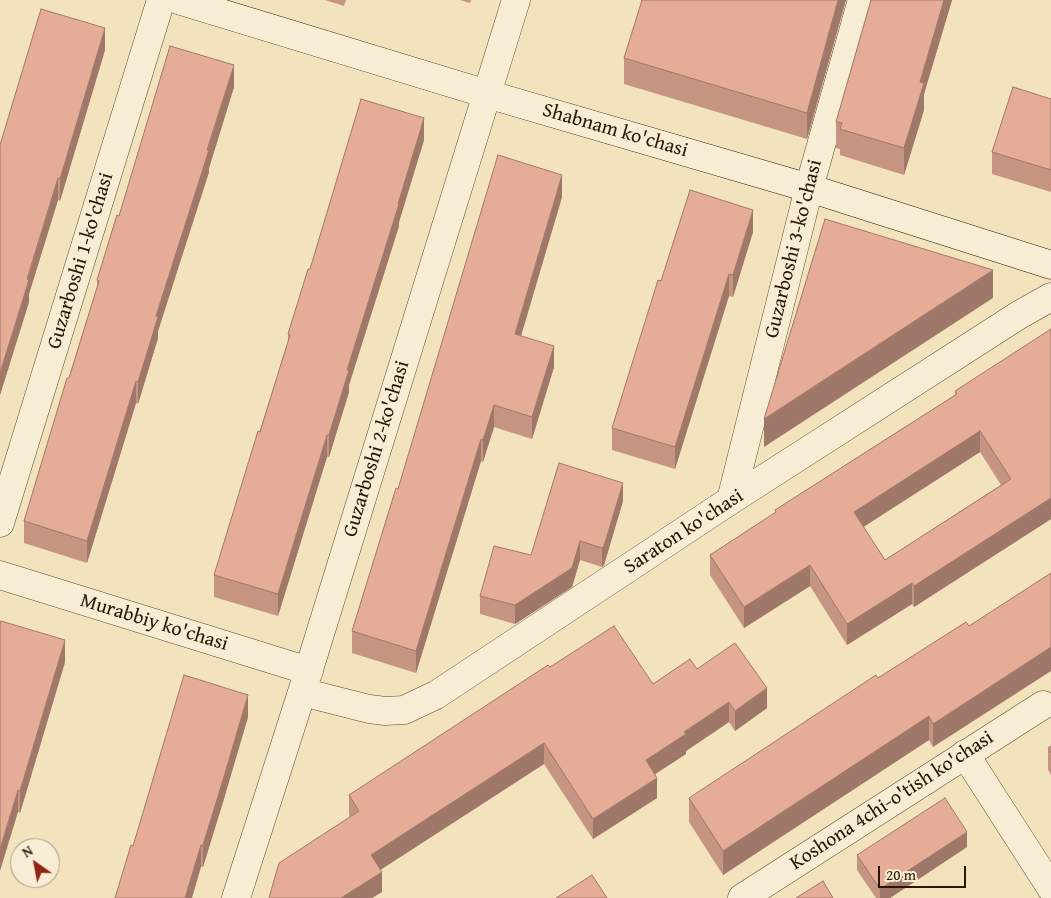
<!DOCTYPE html>
<style>
body{margin:0}
#map{position:relative;width:1051px;height:898px;overflow:hidden;background:#f2e3bd;font-family:"Gentium Book Plus",serif}
canvas{display:block}
.north{position:absolute;left:10px;top:838px;width:50px;height:50px;box-sizing:border-box;background:#f7edd4;border:1px solid #a59780;border-radius:50%;rotate:327deg;font-size:14px;font-weight:700;line-height:20px;text-align:center;color:#291702}
.north::after{content:'';display:block;margin:auto;width:18px;height:22px;background:#8f2418;clip-path:polygon(50% 0,100% 100%,50% 72%,0 100%)}
.scale{position:absolute;left:878px;top:866px;width:88px;height:22px;box-sizing:border-box;border:2px solid #291702;border-top:0;padding-left:6px;font-size:15px;line-height:18px;white-space:nowrap;color:#291702;-webkit-text-stroke:4px #f7edd4;paint-order:stroke}
</style>
<div id="map">
<canvas width="1051" height="898"></canvas>
<div class="north">N</div>
<div class="scale">20 m</div>
</div>
<script>
const ctx = document.querySelector('canvas').getContext('2d');
ctx.lineJoin = 'round';
const shape = rows => new Path2D(rows.map(r => 'M' + r).join(''));
function stroke(path, color, width, dash) { ctx.strokeStyle = color; ctx.lineWidth = width; ctx.lineCap = dash ? 'butt' : 'round'; ctx.setLineDash(dash || []); ctx.stroke(path); }
function paint(path, color) { ctx.fillStyle = color; ctx.fill(path, 'evenodd'); }
function write(font, color, halo, rows, align = 'center') {
  ctx.font = font + ' "Gentium Book Plus",serif'; ctx.lineWidth = 4; ctx.setLineDash([]); ctx.textBaseline = 'middle'; ctx.strokeStyle = halo; ctx.fillStyle = color; for (const [text, x, y, turn = 0] of rows) {
    ctx.save(); ctx.translate(x, y); ctx.rotate((+turn || 0) * Math.PI / 180); ctx.textAlign = isNaN(turn) ? turn : align; if (halo) ctx.strokeText(text, 0, 0); ctx.fillText(text, 0, 0); ctx.restore();
  }
}
const street = shape([
 [731,500,809,188,862,0],
 [0,523,161,0],
 [0,575,309,671],
 [302,692,369,709,385,711,404,710,436,695,731,500,1019,315,1051,297],
 [965,754,1051,888],
 [236,898,302,692,516,0],
 [742,898,1043,705]
]);
const secondary = shape([
 [178,0,487,94,809,188,1051,265]
]);
stroke(street, '#5b4a31', 29);
stroke(secondary, '#291702', 29);
stroke(street, '#f7edd4', 28);
stroke(secondary, '#f7edd4', 28);
paint(shape([
 [325,0,346,0,344,6],
 [460,0,471,0,470,3],
 [846,0,807,139,624,84,624,58],
 [871,0,952,0,924,94,924,110,904,175,840,155,840,149,836,148,836,122],
 [105,50,60,201,58,200,29,294,29,302,0,395,0,145],
 [234,87,209,168,209,172,158,331,158,338,138,404,136,403,87,563,24,543,24,521,97,288,97,280,119,216],
 [1051,99,1051,192,992,174,992,152],
 [424,140,399,222,399,226,349,385,349,392,329,457,327,457,278,616,214,597,214,575,288,342,288,334,310,269],
 [562,197,521,336,554,367,532,439,494,427,483,462,481,461,416,673,352,653,352,631,398,489],
 [753,232,733,297,729,296,675,469,612,450,612,428,661,281],
 [955,391,1051,519,914,607,912,604,847,645,810,586,744,628,710,575,710,555,775,513,775,510,955,395],
 [980,452,1001,485,885,560,863,527],
 [623,501,604,565,602,567,580,560,572,587,515,624,480,614,480,596,531,555],
 [0,624,65,662,20,813,18,812],
 [969,626,933,747,929,740,723,875,689,822,689,798,878,678],
 [550,667,653,684,697,669,767,708,735,731,729,722,686,751,686,754,655,774,657,798,593,839,544,764,380,870,382,892,372,898,269,898,350,817,349,815,349,795],
 [248,717,223,802,203,867,133,846],
 [1051,746,1051,775,1048,770,1048,748],
 [967,847,890,898,876,898,857,870,857,855]
]), '#c59482');
paint(shape([
 [838,0,846,0,807,139,807,113],
 [944,0,952,0,924,94,924,110,904,175,904,148,920,82],
 [105,28,105,50,60,201,60,179],
 [234,65,234,87,209,168,209,172,158,331,158,338,138,404,138,382,156,316],
 [424,118,424,140,399,222,399,226,349,385,349,392,329,457,329,435,347,370],
 [562,175,562,197,515,356,515,334],
 [58,178,58,200,29,294,29,302,0,395,0,373],
 [753,210,753,232,733,297,733,275],
 [993,270,993,298,764,447,764,419],
 [729,274,729,296,675,469,675,447],
 [554,346,554,367,532,439,532,417],
 [136,381,136,403,87,563,87,541],
 [494,405,494,427,483,462,483,440],
 [980,431,980,452,854,533,854,512],
 [327,435,327,457,278,616,278,594],
 [481,439,481,461,416,673,416,651],
 [623,483,623,501,604,565,602,567,602,548],
 [1051,498,1051,519,914,607,914,586],
 [580,541,580,560,572,587,515,624,515,605],
 [810,565,810,586,744,628,744,607],
 [912,583,912,604,847,645,847,624],
 [65,640,65,662,20,813,20,791],
 [1051,647,1051,671,933,747,933,724],
 [767,688,767,708,735,731,735,711],
 [248,695,248,717,223,802,203,867,203,845],
 [729,702,729,722,686,751,686,754,646,780,646,760,684,732],
 [929,716,929,740,723,875,723,851],
 [544,743,544,764,371,876,371,855],
 [657,778,657,798,593,839,593,819],
 [18,790,18,812,0,871,0,849],
 [967,832,967,847,890,898,880,898,880,889],
 [201,845,201,867,192,898,185,898],
 [382,872,382,892,372,898,341,898]
]), '#a0786a');
const building = shape([
 [642,0,838,0,807,113,624,58,642,0],
 [871,0,944,0,920,82,924,83,904,148,840,129,842,123,836,122,871,0],
 [41,9,105,28,60,179,58,178,27,279,29,280,0,373,0,145,41,9],
 [170,46,234,65,207,150,209,150,156,316,158,317,138,382,136,381,87,541,24,521,67,378,69,378,99,281,97,280,117,215,119,216,170,46],
 [1013,87,1051,99,1051,170,992,152,1013,87],
 [361,99,424,118,398,204,399,204,347,370,349,370,329,435,327,435,278,594,214,575,258,431,260,432,290,335,288,334,308,269,310,269,361,99],
 [498,155,562,175,515,334,554,346,532,417,494,405,483,440,481,439,416,651,352,631,396,488,398,489,498,155],
 [690,190,753,210,733,275,729,274,675,447,612,428,658,280,661,281,690,190],
 [825,219,993,270,764,419,825,219],
 [1051,329,1051,498,914,586,912,583,847,624,810,565,744,607,710,555,776,512,775,510,957,394,955,391,1051,329],
 [980,431,1011,479,885,560,854,512,980,431],
 [559,463,623,483,604,546,602,548,580,541,572,568,515,605,480,596,494,546,531,555,559,463],
 [1051,573,1051,647,933,724,929,716,723,851,689,798,876,675,878,678,966,622,969,626,1051,573],
 [1,621,65,640,20,791,18,790,0,849,0,624,1,621],
 [614,626,653,684,690,659,697,669,735,643,767,688,735,711,729,702,684,732,686,734,646,760,657,778,593,819,544,743,371,855,382,872,341,898,269,898,279,863,359,811,349,795,548,665,550,667,614,626],
 [184,675,248,695,223,780,203,845,201,845,185,898,115,898,131,845,133,846,184,675],
 [1051,746,1051,753,1048,748,1051,746],
 [945,798,967,832,880,889,857,855,945,798],
 [592,875,607,898,556,898,592,875],
 [823,881,833,898,796,898,823,881]
]);
paint(building, '#e5ac97');
stroke(building, '#a0786a', 1);
write('20px', '#291702', '#f7edd4', [
 ["Shabnam ko'chasi",615,131,16],
 ["Guzarboshi 3-ko'chasi",794,249,-76],
 ["Guzarboshi 1-ko'chasi",81,261,-73],
 ["Guzarboshi 2-ko'chasi",377,449,-73],
 ["Saraton ko'chasi",684,532,-33],
 ["Murabbiy ko'chasi",154,623,17],
 ["Koshona 4chi-o'tish ko'chasi",892,801,-33]
]);
</script>
